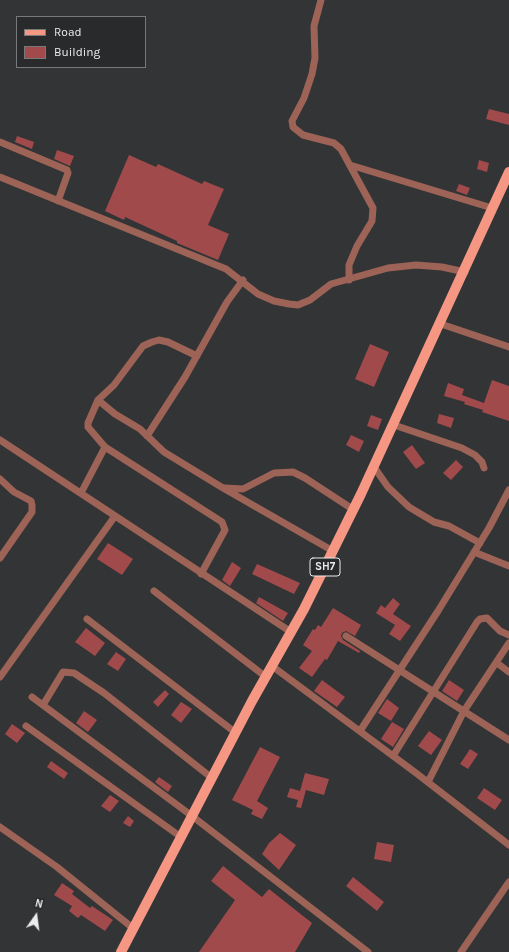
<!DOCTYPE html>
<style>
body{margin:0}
#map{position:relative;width:509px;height:952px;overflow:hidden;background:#323436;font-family:Karla,sans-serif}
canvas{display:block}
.legend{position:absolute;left:16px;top:16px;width:130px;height:52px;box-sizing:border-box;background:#282a2c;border:1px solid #767879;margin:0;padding:5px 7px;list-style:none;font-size:12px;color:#ebeced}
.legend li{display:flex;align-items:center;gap:8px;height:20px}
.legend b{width:20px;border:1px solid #767879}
.north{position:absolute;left:16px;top:896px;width:40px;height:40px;-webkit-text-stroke:3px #282a2c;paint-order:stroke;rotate:14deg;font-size:11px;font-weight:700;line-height:16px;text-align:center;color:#ebeced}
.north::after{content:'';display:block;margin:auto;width:14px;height:18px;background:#ebeced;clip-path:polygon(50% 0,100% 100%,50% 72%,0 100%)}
</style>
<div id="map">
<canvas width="509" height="952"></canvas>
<ul class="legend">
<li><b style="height:5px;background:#f69783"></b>Road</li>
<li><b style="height:11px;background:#a14a4b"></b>Building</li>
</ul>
<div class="north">N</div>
</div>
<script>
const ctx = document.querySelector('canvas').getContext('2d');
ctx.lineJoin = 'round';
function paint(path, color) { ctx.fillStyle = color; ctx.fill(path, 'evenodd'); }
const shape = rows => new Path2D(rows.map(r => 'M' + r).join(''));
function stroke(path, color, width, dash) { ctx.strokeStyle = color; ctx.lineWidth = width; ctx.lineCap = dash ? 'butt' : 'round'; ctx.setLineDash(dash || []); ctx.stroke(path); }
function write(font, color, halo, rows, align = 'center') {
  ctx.font = font + ' Karla,sans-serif'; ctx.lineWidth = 4; ctx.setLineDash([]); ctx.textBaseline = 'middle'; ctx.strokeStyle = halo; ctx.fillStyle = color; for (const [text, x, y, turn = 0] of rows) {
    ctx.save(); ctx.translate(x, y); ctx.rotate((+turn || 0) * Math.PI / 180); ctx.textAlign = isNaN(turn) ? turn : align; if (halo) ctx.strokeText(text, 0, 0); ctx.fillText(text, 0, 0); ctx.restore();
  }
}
paint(shape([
 [489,109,509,114,509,125,486,119],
 [17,136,34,142,32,149,15,142],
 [57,150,74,156,70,166,54,159],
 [129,155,156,167,158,164,202,184,204,181,224,189,208,225,229,234,218,260,177,243,177,241,125,217,124,220,105,211],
 [479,160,489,163,487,172,477,169],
 [459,184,470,188,467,195,456,191],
 [370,344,389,352,374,387,355,379],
 [492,380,509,386,509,421,482,412,483,410,464,404,465,402,444,396,448,383,464,389,462,395,484,403],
 [439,414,454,418,451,428,437,423],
 [371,415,382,419,378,430,367,426],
 [351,435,364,441,359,452,346,445],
 [412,445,425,463,416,469,403,452],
 [456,460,463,467,451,480,443,473],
 [108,543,133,559,122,575,97,559],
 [232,562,241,568,230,586,222,580],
 [257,564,300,583,294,594,252,574],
 [259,597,288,613,283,621,256,603],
 [393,598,400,604,393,614,411,626,400,641,389,634,395,625,376,613,381,605,385,608],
 [333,608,361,625,355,636,346,631,342,633,341,636,343,640,360,651,359,653,338,641,327,660,325,659,312,677,299,668,312,651,303,645,313,629,315,630,318,625,321,627],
 [86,628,105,643,95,656,75,642],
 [116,652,126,659,118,671,107,664],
 [322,680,345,697,337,707,314,691],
 [449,680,464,690,457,701,442,691],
 [165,690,169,694,158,707,153,702],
 [387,699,399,708,391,721,378,713],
 [181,702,192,709,181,723,171,715],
 [84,711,97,720,88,732,76,723],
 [392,722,404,729,393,747,381,739],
 [12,724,25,733,17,743,5,734],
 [429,731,442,740,431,755,418,746],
 [260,747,280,757,257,801,268,808,262,819,251,814,253,810,232,800],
 [470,749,478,754,468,769,460,764],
 [51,761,68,773,64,779,47,767],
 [305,773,329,779,324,795,306,790,301,808,296,807,298,800,287,797,290,788,300,791],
 [159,777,172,786,168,792,155,782],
 [484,788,502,800,495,810,477,798],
 [110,795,119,801,110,812,101,806],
 [128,816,134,821,130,827,123,823],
 [280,833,296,845,279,870,262,854,269,843],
 [377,842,394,845,391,862,374,859],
 [223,866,262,897,269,889,312,923,295,952,199,952,235,900,211,881],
 [353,877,384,902,377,911,346,886],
 [62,883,74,891,72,894,90,908,92,906,113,920,105,931,81,915,78,918,69,911,72,906,54,895]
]), '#a14a4b');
stroke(shape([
 [321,0,314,26,315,58,312,74,304,98,292,121,293,127,303,135,334,143,341,149,373,208,372,221,357,246,349,265,349,280],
 [0,142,67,170,68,173,58,201],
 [350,165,492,208],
 [0,177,226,269,258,294,274,301,289,304,298,305,310,300,331,284,388,268,416,265,442,267,465,272],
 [441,324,509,347],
 [98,400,114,385,143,346,152,342,159,340,168,342,197,356],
 [394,425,462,448,475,455,482,462,484,468],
 [147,436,185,377,227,302,243,280],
 [0,440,291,632],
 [374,467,388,487,409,507,434,522,449,526,480,543],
 [0,479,14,492,31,501,32,505,32,512,0,558],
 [225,488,243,489,274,473,293,472,305,478,354,510],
 [81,493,105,447],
 [474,552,509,566],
 [201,574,225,530,222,522,105,447,88,427,88,423,98,400,115,414,140,429,164,452,223,488,333,551],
 [154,591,266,677],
 [87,619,236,733],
 [346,636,509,740],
 [497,663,509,672],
 [272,666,416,773,509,845],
 [0,677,115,516],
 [32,697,192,816,368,952],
 [43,705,63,672,74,673,104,693,212,778],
 [26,726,181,837],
 [360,731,438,611,489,528,509,490],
 [393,756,477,622,480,619,487,618,500,631,509,635],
 [428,782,464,711,509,643],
 [0,827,57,867,134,929],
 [461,952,509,882]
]), '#9d6356', 7);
stroke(shape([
 [121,952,252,701,304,609,361,494,509,172]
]), '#f69783', 10);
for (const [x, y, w] of [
 [325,567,30]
]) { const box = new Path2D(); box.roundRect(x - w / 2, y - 9, w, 18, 3); ctx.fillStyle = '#282a2c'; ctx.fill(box); stroke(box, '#ebeced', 1); }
write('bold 11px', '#ebeced', null, [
 ["SH7",325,567]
]);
</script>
